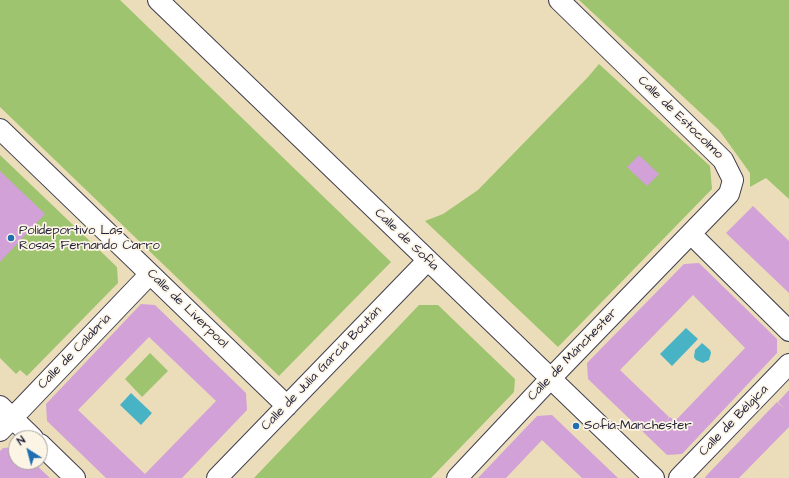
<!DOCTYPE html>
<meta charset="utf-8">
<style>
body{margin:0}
#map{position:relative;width:789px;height:478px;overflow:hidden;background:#ebddb9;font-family:"Architects Daughter",sans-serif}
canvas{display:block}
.north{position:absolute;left:8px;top:430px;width:40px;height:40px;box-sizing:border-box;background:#fcf5e5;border:1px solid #a5a1a1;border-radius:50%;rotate:324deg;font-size:11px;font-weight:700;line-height:16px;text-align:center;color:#22223b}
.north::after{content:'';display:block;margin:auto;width:14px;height:18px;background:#1f6fb2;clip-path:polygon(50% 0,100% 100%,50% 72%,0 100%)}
</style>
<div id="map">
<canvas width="789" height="478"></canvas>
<div class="north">N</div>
</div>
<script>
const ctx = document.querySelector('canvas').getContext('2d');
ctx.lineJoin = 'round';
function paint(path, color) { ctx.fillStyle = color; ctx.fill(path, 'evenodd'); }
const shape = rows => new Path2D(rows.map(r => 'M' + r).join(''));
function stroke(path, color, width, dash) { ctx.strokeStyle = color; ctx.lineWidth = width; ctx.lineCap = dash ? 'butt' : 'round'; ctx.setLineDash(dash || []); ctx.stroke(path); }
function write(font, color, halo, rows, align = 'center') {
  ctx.font = font + ' "Architects Daughter",sans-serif'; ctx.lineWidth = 3.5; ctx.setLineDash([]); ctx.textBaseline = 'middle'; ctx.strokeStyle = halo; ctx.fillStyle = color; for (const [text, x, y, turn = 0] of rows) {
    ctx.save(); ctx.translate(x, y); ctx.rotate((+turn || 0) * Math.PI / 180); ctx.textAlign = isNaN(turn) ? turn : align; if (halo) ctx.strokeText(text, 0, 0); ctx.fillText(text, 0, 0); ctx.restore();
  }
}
paint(shape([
 [0,0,120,0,391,262,279,376,0,107],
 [579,0,789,0,789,199,766,178,750,187,750,173,719,130],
 [599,64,710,166,712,189,558,347,425,221,443,214,478,190,588,77],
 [0,155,117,267,118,283,27,376,20,370,16,374,0,358],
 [419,305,438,305,515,379,514,392,431,478,254,478],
 [150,353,168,371,142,397,125,379]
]), '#9ec46f');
paint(shape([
 [686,328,698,339,672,366,660,354],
 [702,343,710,350,711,353,709,360,703,363,696,360,694,357,695,350],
 [131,393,152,413,141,425,120,405]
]), '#47b3c4');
paint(shape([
 [639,155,659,174,647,186,627,167],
 [0,171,45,214,0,262],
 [753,206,789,241,789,293,726,233],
 [699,263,777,339,777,353,682,454,667,455,588,379,587,363,684,264],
 [693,295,745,348,678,418,674,420,670,417,666,421,669,417,620,370],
 [141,304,155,305,246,393,247,410,182,478,106,478,47,421,46,404],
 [149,337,216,401,145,474,78,410],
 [789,390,789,427,739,478,705,478,706,476,777,402,786,410,778,402],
 [552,415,618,478,582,478,542,440,506,478,478,478,537,416],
 [16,447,16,462,33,462,50,478,0,478,0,451,3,448]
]), '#d2a1d7');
const minor = shape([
 [158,0,654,478],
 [0,129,287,406],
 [691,234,789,331],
 [0,406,33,438],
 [0,431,150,274],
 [40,444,75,478],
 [217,478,427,261],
 [457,478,551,378,729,194,733,180,723,160,559,0],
 [679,478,789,364]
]);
stroke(minor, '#403e4e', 22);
stroke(minor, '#fff', 20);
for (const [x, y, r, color] of [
 [11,238,4,"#1f6fb2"],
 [576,426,4,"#1f6fb2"]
]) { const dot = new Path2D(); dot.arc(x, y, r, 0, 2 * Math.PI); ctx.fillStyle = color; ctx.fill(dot); stroke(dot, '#fcf5e5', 1.5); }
write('13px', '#22223b', '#fcf5e5', [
 ["Calle de Estocolmo",680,118,44],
 ["Calle de Sofía",406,240,44],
 ["Calle de Liverpool",187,309,44],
 ["Calle de Calabria",75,352,-46],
 ["Calle de Mánchester",573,355,-46],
 ["Calle de Julia García Boután",322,369,-46],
 ["Calle de Bélgica",734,421,-46]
]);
write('13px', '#22223b', '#fcf5e5', [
 ["Polideportivo Las",19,231],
 ["Rosas Fernando Carro",19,246],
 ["Sofía-Manchester",584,426]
], 'left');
</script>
